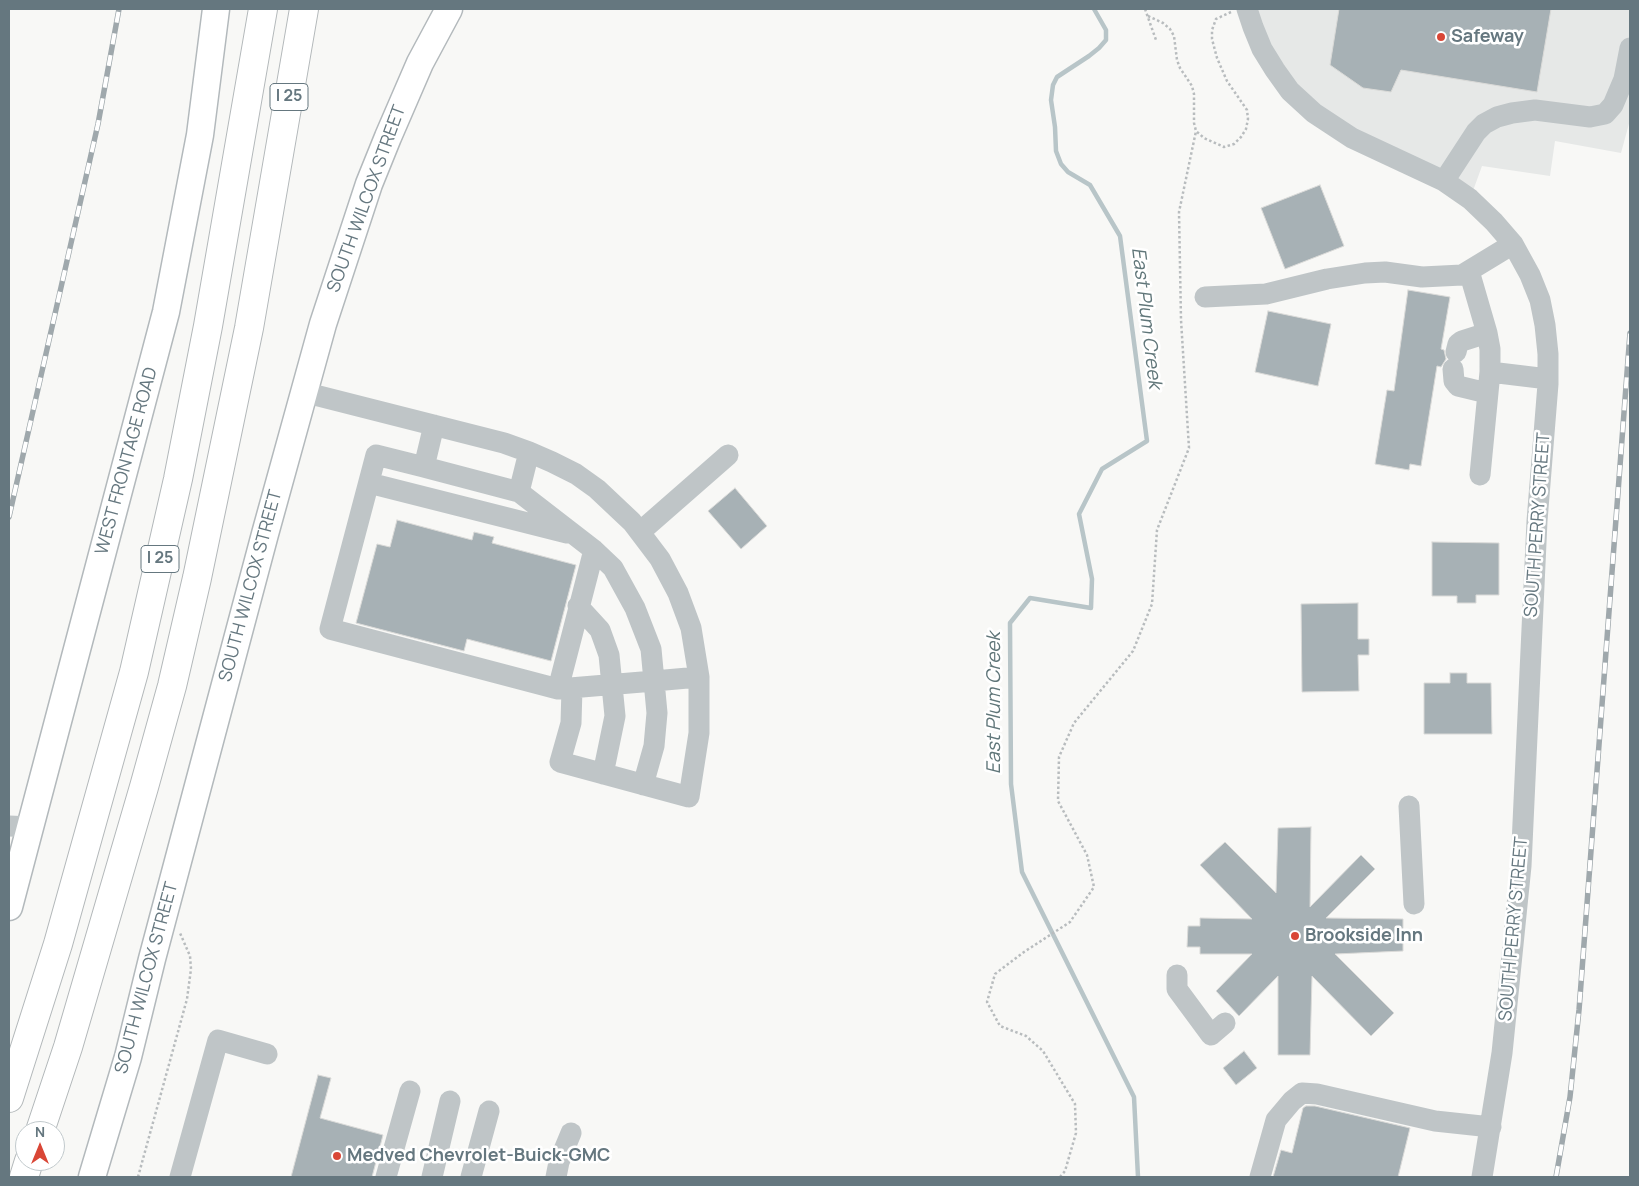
<!DOCTYPE html>
<style>
body{margin:0}
#map{position:relative;width:1639px;height:1186px;overflow:hidden;background:#f8f8f6;font-family:Manrope,sans-serif}
canvas{display:block}
.frame{position:absolute;inset:0;border:10px solid #65777f;pointer-events:none}
.north{position:absolute;left:15px;top:1121px;width:50px;height:50px;box-sizing:border-box;background:#fff;border:1px solid #c1c9cc;border-radius:50%;rotate:0deg;font-size:14px;font-weight:700;line-height:20px;text-align:center;color:#65777f}
.north::after{content:'';display:block;margin:auto;width:18px;height:22px;background:#d94636;clip-path:polygon(50% 0,100% 100%,50% 72%,0 100%)}
</style>
<div id="map">
<canvas width="1639" height="1186"></canvas>
<div class="frame"></div>
<div class="north">N</div>
</div>
<script>
const ctx = document.querySelector('canvas').getContext('2d');
ctx.lineJoin = 'round';
function paint(path, color) { ctx.fillStyle = color; ctx.fill(path, 'evenodd'); }
const shape = rows => new Path2D(rows.map(r => 'M' + r).join(''));
function stroke(path, color, width, dash) { ctx.strokeStyle = color; ctx.lineWidth = width; ctx.lineCap = dash ? 'butt' : 'round'; ctx.setLineDash(dash || []); ctx.stroke(path); }
function write(font, color, halo, rows, align = 'center') {
  ctx.font = font + ' Manrope,sans-serif'; ctx.lineWidth = 5; ctx.setLineDash([]); ctx.textBaseline = 'middle'; ctx.strokeStyle = halo; ctx.fillStyle = color; for (const [text, x, y, turn = 0] of rows) {
    ctx.save(); ctx.translate(x, y); ctx.rotate((+turn || 0) * Math.PI / 180); ctx.textAlign = isNaN(turn) ? turn : align; if (halo) ctx.strokeText(text, 0, 0); ctx.fillText(text, 0, 0); ctx.restore();
  }
}
paint(shape([
 [1247,9,1630,9,1630,120,1621,153,1555,141,1550,176,1482,166,1470,199,1314,113]
]), '#e6e8e7');
stroke(shape([
 [1094,9,1106,30,1106,40,1099,48,1089,56,1057,77,1053,85,1051,100,1055,127,1056,151,1061,164,1068,172,1090,185,1120,236,1147,441,1102,469,1079,514,1092,579,1091,608,1030,598,1010,623,1011,784,1022,872,1134,1097,1138,1177]
]), '#b8c5c8', 4.5);
const building = shape([
 [1339,9,1551,9,1537,92,1401,70,1391,92,1363,88,1330,65,1339,9],
 [1320,185,1344,246,1285,269,1261,208,1320,185],
 [1408,290,1450,297,1441,349,1444,350,1446,359,1441,367,1437,366,1421,466,1410,464,1409,470,1375,464,1387,390,1394,391,1408,290],
 [1268,311,1331,324,1318,386,1255,372,1268,311],
 [735,488,767,526,741,549,708,511,735,488],
 [397,520,472,540,474,532,494,537,492,543,576,565,551,661,467,639,464,651,356,623,377,544,390,547,397,520],
 [1432,542,1499,543,1499,595,1476,595,1476,603,1457,603,1457,596,1432,596,1432,542],
 [1358,603,1358,639,1369,639,1369,655,1358,655,1359,691,1302,692,1301,604,1358,603],
 [1450,673,1467,673,1467,683,1491,683,1492,734,1424,734,1424,683,1450,683,1450,673],
 [1311,827,1310,907,1361,855,1375,869,1326,918,1403,919,1403,951,1335,954,1394,1013,1371,1036,1312,976,1310,1055,1278,1055,1278,976,1239,1016,1216,991,1252,954,1200,954,1200,947,1187,947,1188,926,1200,926,1200,918,1252,919,1200,865,1225,842,1276,893,1278,828,1311,827],
 [1244,1051,1257,1068,1236,1085,1223,1068,1244,1051],
 [318,1075,331,1078,320,1118,383,1135,372,1177,291,1177,318,1075],
 [1306,1106,1315,1106,1410,1128,1398,1177,1273,1177,1281,1150,1292,1153,1303,1108,1306,1106]
]);
paint(building, '#a7b1b5');
stroke(building, '#dadad8', 1);
const major = shape([
 [9,907,166,312,200,135,216,9],
 [92,1177,128,1057,152,959,265,534,323,324,369,184,388,137,420,63,449,9]
]);
const highway = shape([
 [9,1098,58,944,134,672,178,479,208,326,263,9],
 [40,1131,68,1047,144,787,172,686,197,578,249,328,304,9],
 [24,1177,29,1161]
]);
stroke(major, '#b3b9bc', 29);
stroke(highway, '#b3b8ba', 30);
stroke(shape([
 [1145,9,1156,40],
 [1148,16,1163,23,1170,29,1174,36,1177,60,1180,68,1192,86,1194,94,1194,123,1196,131,1204,138,1224,147,1234,144,1241,137,1246,129,1248,119,1247,110,1227,81,1217,58,1212,39,1212,30,1216,19,1231,12],
 [138,1177,187,999,191,969,190,956,180,933],
 [1060,1177,1065,1171,1076,1133,1075,1104,1043,1051,1026,1036,1000,1026,987,1002,995,974,1024,952,1070,922,1094,887,1087,855,1058,801,1059,757,1074,723,1133,651,1152,604,1157,530,1189,448,1181,320,1179,212,1196,131]
]), '#b8bcbe', 2.5, [2.5, 2.5]);
stroke(shape([
 [1247,9,1253,27,1262,49,1275,70,1290,91,1314,113,1352,138,1444,181,1470,199,1494,222,1513,244,1530,275,1540,300,1545,325,1548,354,1548,384,1537,521,1521,866,1502,1053,1482,1177],
 [1444,181,1476,132,1484,124,1497,117,1512,113,1535,110,1590,117,1605,114,1613,105,1624,79,1630,48],
 [1469,271,1487,333,1490,349,1490,372,1548,379],
 [1205,297,1266,294,1327,279,1365,273,1385,272,1422,277,1462,275,1513,244],
 [1456,352,1458,344,1462,341,1487,333],
 [1453,369,1454,381,1458,386,1487,393],
 [303,392,504,443,529,452,552,462,576,474,597,489,632,522,660,559,678,593,691,628,699,677,699,733,689,797,560,762,571,723,572,688],
 [434,425,424,467,376,455,330,629,558,689,594,550],
 [529,452,519,492,594,550,613,568,635,608,651,649,654,681,558,689],
 [424,467,519,492],
 [1480,475,1490,372],
 [369,483,567,533],
 [640,532,728,455],
 [578,606,600,630,609,655,615,716,603,774],
 [643,785,654,746,657,713,654,681,699,677],
 [1409,806,1414,904],
 [9,826,31,827],
 [1177,975,1177,989,1211,1035,1225,1023],
 [180,1177,218,1040,267,1054],
 [386,1177,410,1091],
 [432,1177,450,1101],
 [471,1177,489,1111],
 [556,1177,559,1162,571,1133],
 [1260,1177,1276,1120,1292,1101,1302,1093,1317,1094,1435,1121,1491,1127]
]), '#bfc5c7', 21);
stroke(major, '#fff', 26);
stroke(highway, '#fff', 28);
const rail = shape([
 [9,517,98,124,119,9],
 [1556,1177,1570,1097,1579,1010,1630,333]
]);
stroke(rail, '#9fa8ac', 5.5);
stroke(rail, '#fff', 4, [11]);
for (const [x, y, r, color] of [
 [1441,37,5,"#d94636"],
 [1295,936,5,"#d94636"],
 [337,1156,5,"#d94636"]
]) { const dot = new Path2D(); dot.arc(x, y, r, 0, 2 * Math.PI); ctx.fillStyle = color; ctx.fill(dot); stroke(dot, '#fff', 2); }
for (const [x, y, w] of [
 [289,97,38],
 [160,559,38]
]) { const box = new Path2D(); box.roundRect(x - w / 2, y - 13.5, w, 27, 4); ctx.fillStyle = '#fff'; ctx.fill(box); stroke(box, '#65777f', 1); }
write('bold 16px', '#65777f', null, [
 ["I 25",289,97],
 ["I 25",160,559]
]);
write('bold 18px', '#65777f', '#fff', [
 ["Safeway",1451,37],
 ["Brookside Inn",1305,936],
 ["Medved Chevrolet-Buick-GMC",347,1156]
], 'left');
write('18px', '#65777f', '#fff', [
 ["SOUTH WILCOX STREET",367,199,-70],
 ["WEST FRONTAGE ROAD",127,461,-75],
 ["SOUTH PERRY STREET",1538,525,-86],
 ["SOUTH WILCOX STREET",251,586,-75],
 ["SOUTH PERRY STREET",1514,929,-85],
 ["SOUTH WILCOX STREET",147,978,-75]
]);
write('italic 19px', '#607679', '#fff', [
 ["East Plum Creek",1146,318,83],
 ["East Plum Creek",995,703,-90]
]);
</script>
